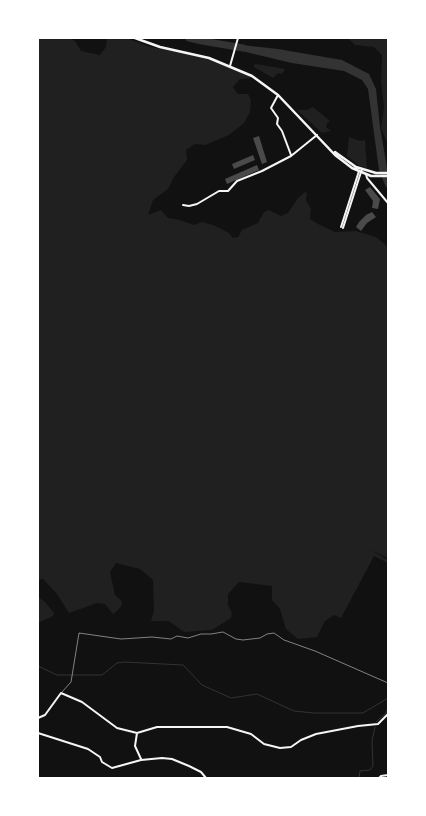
<!DOCTYPE html>
<style>
body{margin:0}
#map{position:relative;width:426px;height:816px;overflow:hidden;background:#111;font-family:"Sofia Sans Condensed",sans-serif}
canvas{display:block}
.frame{position:absolute;inset:0;border:39px solid #fff;pointer-events:none}
</style>
<div id="map">
<canvas width="426" height="816"></canvas>
<div class="frame"></div>
</div>
<script>
const ctx = document.querySelector('canvas').getContext('2d');
ctx.lineJoin = 'round';
function paint(path, color) { ctx.fillStyle = color; ctx.fill(path, 'evenodd'); }
const shape = rows => new Path2D(rows.map(r => 'M' + r).join(''));
function stroke(path, color, width, dash) { ctx.strokeStyle = color; ctx.lineWidth = width; ctx.lineCap = dash ? 'butt' : 'round'; ctx.setLineDash(dash || []); ctx.stroke(path); }
paint(shape([
 [38,38,68,38,75,41,81,51,100,55,106,47,107,38,126,38,150,47,191,54,228,65,243,71,251,78,240,79,233,87,238,94,248,94,251,100,250,112,244,123,229,135,205,145,195,144,186,150,187,160,174,177,168,189,153,200,148,215,161,210,168,218,180,220,194,225,202,222,213,225,229,233,233,238,238,237,242,230,258,223,264,212,269,210,281,216,288,213,298,198,305,192,307,193,306,200,311,209,310,219,318,224,335,232,356,231,376,237,388,247,388,558,371,550,388,560,388,563,374,556,341,618,334,615,325,621,317,637,298,639,286,629,280,609,272,600,272,586,239,582,228,594,228,605,232,613,231,618,212,630,184,632,169,621,151,621,154,611,153,580,140,569,116,563,110,572,115,595,121,600,122,605,117,611,113,614,105,604,97,603,69,613,57,594,43,579,38,580],
 [348,38,388,38,388,145,381,128,384,107,381,82,382,55,374,47,355,45],
 [256,64,285,69,282,74,278,73,273,78,254,67,254,65],
 [313,107,330,121,327,123,326,127,331,131,322,133,297,110,307,110],
 [349,137,360,141,365,140,367,169,358,165,347,156],
 [38,597,45,602,54,613,53,616,38,623]
]), '#202020');
paint(shape([
 [233,44,278,49,342,60,369,74,376,89,380,127,388,174,388,190,385,185,379,170,368,89,362,80,344,71,292,63,233,49]
]), '#333');
stroke(shape([
 [38,666,57,675,102,675,117,663,124,662,183,665,202,685,231,698,257,694,294,711,314,713,363,713,388,698],
 [376,722,386,713,388,708],
 [359,778,360,771,370,770,373,766,372,741,375,727]
]), '#333', 1);
stroke(shape([
 [189,38,202,41,243,48]
]), '#333', 7);
paint(shape([
 [259,136,267,162,262,164,253,138],
 [253,155,255,160,234,169,232,164],
 [257,165,259,170,227,184,225,179],
 [370,187,380,199,378,209,372,208,373,201,365,190],
 [372,212,376,217,367,223,361,231,356,227,359,222,366,215]
]), '#4a4a4a');
stroke(shape([
 [62,692,71,682,79,633,121,639,152,637,171,639,177,636,188,638,201,634,211,634,223,632,236,639,243,640,260,638,267,634,274,633,284,640,315,651,388,683]
]), '#f5f5f5', 0.5);
stroke(shape([
 [230,66,238,38],
 [278,95,271,108,278,118,277,124,282,131,291,155],
 [366,174,367,178,388,203],
 [183,205,189,206,197,204,219,191,228,191,237,181,262,171,291,156,317,135],
 [341,227,359,171],
 [343,228,362,169],
 [38,718,45,715,61,693,82,702,117,728,137,733,157,727,227,727,251,734,264,744,280,748,291,747,301,740,316,734,358,726,378,724,388,714],
 [38,733,88,749,100,757,102,762,112,768,141,760,162,758,172,759,189,766,201,772,206,778],
 [137,733,135,746,141,759],
 [332,778,340,778],
 [379,778,381,776,388,775]
]), '#f5f5f5', 2);
stroke(shape([
 [135,38,160,47,209,58,252,76,278,95,335,155,352,168,371,176,388,176],
 [335,152,356,167,376,173,388,173]
]), '#f5f5f5', 2.5);
</script>
